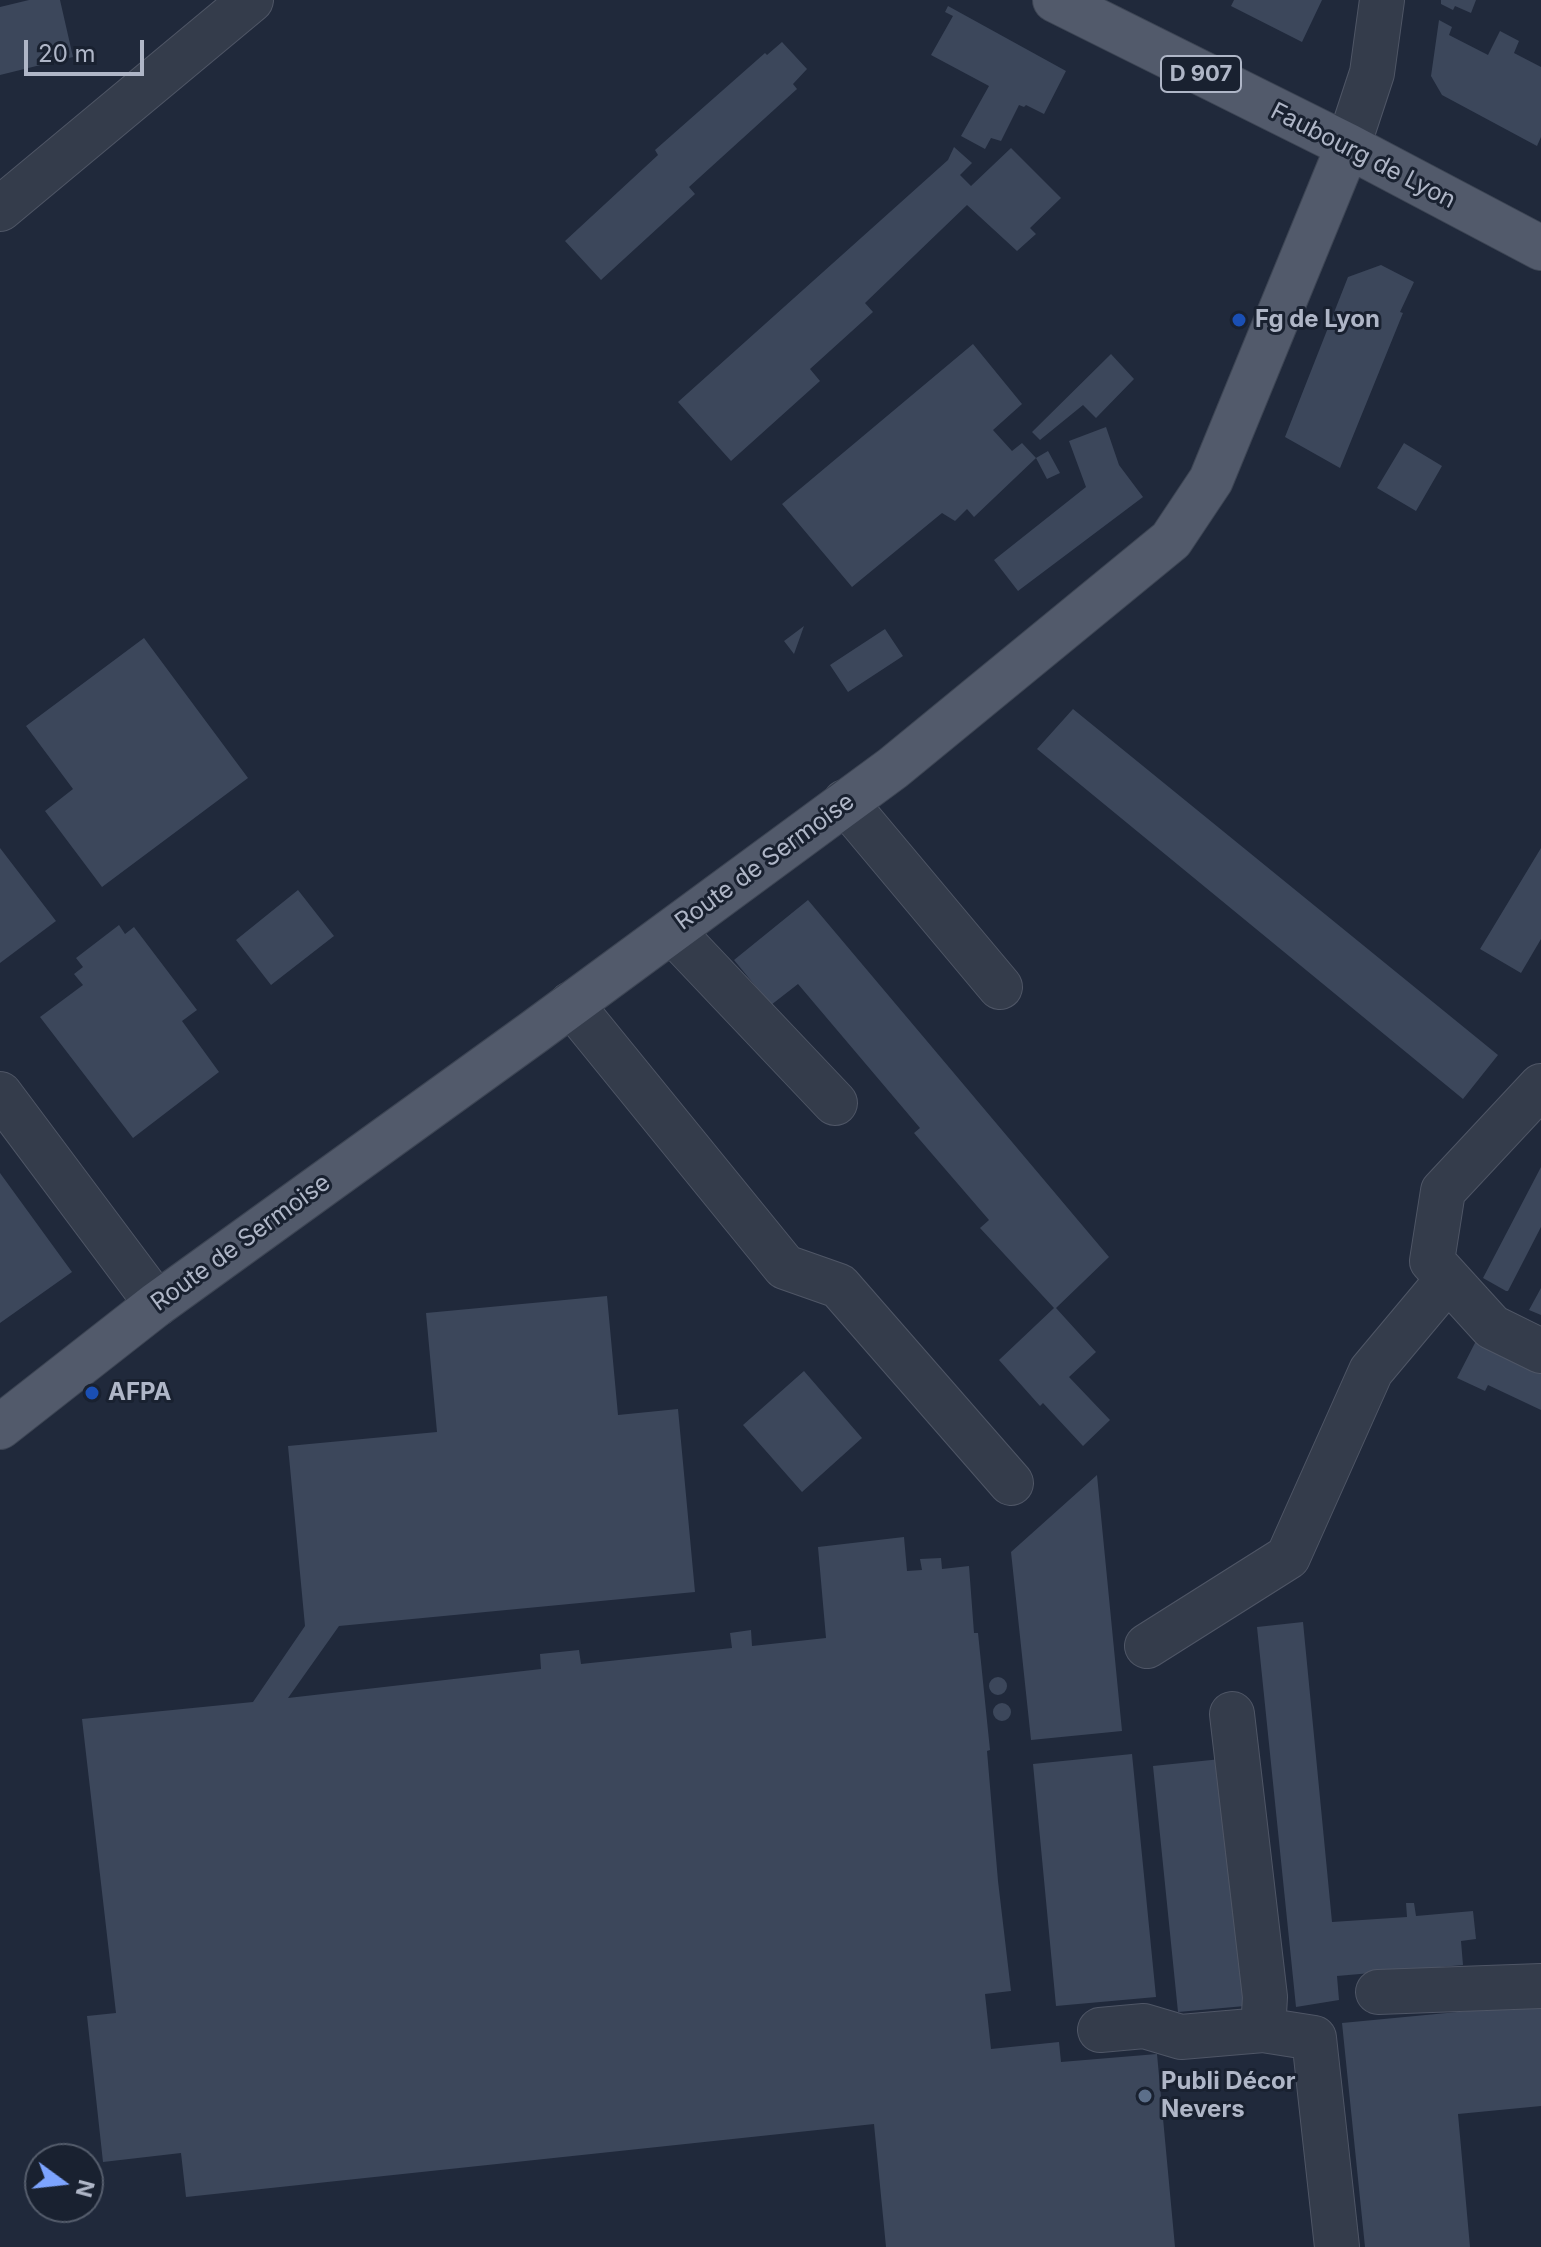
<!DOCTYPE html>
<meta charset="utf-8">
<style>
body{margin:0}
#map{position:relative;width:1541px;height:2247px;overflow:hidden;background:#20293b;font-family:Inter,sans-serif}
canvas{display:block}
.north{position:absolute;left:24px;top:2143px;width:80px;height:80px;box-sizing:border-box;background:#192130;border:2px solid #555d6c;border-radius:50%;rotate:105deg;font-size:22px;font-weight:700;line-height:32px;text-align:center;color:#afb6c7}
.north::after{content:'';display:block;margin:auto;width:28px;height:36px;background:#7da4fe;clip-path:polygon(50% 0,100% 100%,50% 72%,0 100%)}
.scale{position:absolute;left:24px;top:40px;width:120px;height:36px;box-sizing:border-box;border:4px solid #afb6c7;border-top:0;padding-left:10px;font-size:24px;line-height:28px;white-space:nowrap;color:#afb6c7;-webkit-text-stroke:6px #192130;paint-order:stroke}
</style>
<div id="map">
<canvas width="1541" height="2247"></canvas>
<div class="north">N</div>
<div class="scale">20 m</div>
</div>
<script>
const ctx = document.querySelector('canvas').getContext('2d');
ctx.lineJoin = 'round';
function paint(path, color) { ctx.fillStyle = color; ctx.fill(path, 'evenodd'); }
const shape = rows => new Path2D(rows.map(r => 'M' + r).join(''));
function stroke(path, color, width, dash) { ctx.strokeStyle = color; ctx.lineWidth = width; ctx.lineCap = dash ? 'butt' : 'round'; ctx.setLineDash(dash || []); ctx.stroke(path); }
function write(font, color, halo, rows, align = 'center') {
  ctx.font = font + ' Inter,sans-serif'; ctx.lineWidth = 6; ctx.setLineDash([]); ctx.textBaseline = 'middle'; ctx.strokeStyle = halo; ctx.fillStyle = color; for (const [text, x, y, turn = 0] of rows) {
    ctx.save(); ctx.translate(x, y); ctx.rotate((+turn || 0) * Math.PI / 180); ctx.textAlign = isNaN(turn) ? turn : align; if (halo) ctx.strokeText(text, 0, 0); ctx.fillText(text, 0, 0); ctx.restore();
  }
}
paint(shape([
 [29,0,60,0,73,57,0,75,0,7],
 [1234,0,1322,0,1302,42,1231,6],
 [1441,0,1476,0,1471,13,1455,6,1453,10,1441,4],
 [948,6,1066,71,1044,114,1026,105,1024,107,1019,105,1001,141,991,138,985,149,961,136,989,86,931,55,953,16,945,12],
 [1439,20,1452,27,1449,35,1488,55,1500,31,1519,41,1514,53,1541,67,1541,137,1537,146,1442,95,1431,76],
 [782,42,807,69,793,84,797,89,689,187,695,194,601,280,565,241,658,155,655,150,765,53,767,55],
 [954,147,972,163,960,175,971,186,1011,148,1061,198,1030,228,1036,234,1017,251,967,205,865,303,873,312,810,369,820,381,731,461,678,402,948,160],
 [1381,265,1414,282,1400,312,1403,313,1340,468,1285,437,1348,277],
 [973,344,1022,404,993,430,1012,451,1022,443,1036,458,974,517,967,509,955,521,942,513,852,587,782,504],
 [1111,354,1134,379,1096,418,1083,405,1040,440,1032,432],
 [1106,427,1119,465,1143,497,1018,591,994,560,1086,487,1069,441],
 [1404,443,1442,466,1416,511,1377,488],
 [1048,451,1060,473,1047,479,1036,458],
 [804,626,794,654,784,641],
 [885,629,903,656,848,692,830,665],
 [144,638,248,778,102,887,45,811,73,789,26,726],
 [1073,709,1498,1055,1463,1099,1037,749],
 [0,848,56,921,0,963],
 [1541,848,1541,939,1521,973,1480,949],
 [298,890,334,936,271,985,236,940],
 [808,900,1109,1257,1056,1308,1096,1352,1069,1377,1110,1420,1083,1446,1043,1403,1040,1406,999,1360,1054,1308,980,1228,989,1220,914,1133,920,1128,798,984,771,1005,734,960],
 [119,925,125,934,134,927,197,1010,182,1021,219,1072,133,1138,40,1017,83,985,74,974,83,967,76,958],
 [1541,1167,1541,1227,1508,1291,1506,1291,1483,1278],
 [0,1173,72,1272,0,1323],
 [1541,1288,1541,1315,1529,1310],
 [607,1296,618,1415,678,1409,695,1592,339,1626,288,1698,541,1669,540,1654,579,1650,581,1664,732,1648,730,1633,751,1630,752,1646,826,1638,818,1547,904,1537,907,1571,922,1570,920,1559,941,1558,942,1569,969,1566,974,1633,978,1633,990,1750,987,1751,998,1881,1011,1991,985,1994,991,2049,1059,2042,1061,2062,1157,2054,1175,2247,886,2247,874,2124,186,2197,181,2153,103,2162,87,2016,116,2013,82,1719,253,1702,305,1626,288,1446,437,1432,426,1313],
 [1476,1341,1541,1373,1541,1410,1488,1385,1485,1391,1457,1378],
 [804,1371,862,1438,802,1492,743,1425],
 [1097,1475,1122,1731,1031,1740,1011,1552],
 [1303,1622,1332,1922,1407,1917,1406,1903,1414,1903,1416,1916,1473,1911,1476,1939,1461,1941,1463,1965,1337,1976,1339,2000,1296,2007,1257,1627],
 '989 1686a9 9 0 1 1 18 0a9 9 0 1 1-18 0Z',
 '993 1712a9 9 0 1 1 18 0a9 9 0 1 1-18 0Z',
 [1132,1754,1156,1997,1056,2006,1033,1764],
 [1221,1759,1245,2006,1178,2012,1153,1766],
 [1541,2004,1541,2106,1458,2114,1470,2247,1365,2247,1342,2023]
]), '#3c475b');
const minor = shape([
 [1348,146,1372,73,1382,0],
 [0,209,251,0],
 [845,802,1000,987],
 [672,931,835,1103],
 [571,1004,785,1267,839,1286,1011,1483],
 [1541,1086,1443,1191,1432,1261,1492,1327,1541,1351],
 [0,1094,157,1304],
 [1147,1646,1288,1557,1371,1371,1448,1279],
 [1232,1714,1265,1997,1263,2030],
 [1378,1992,1541,1986],
 [1100,2030,1144,2026,1181,2037,1263,2030,1314,2038,1337,2247]
]);
const major = shape([
 [1055,0,1348,146,1541,248],
 [0,1427,157,1304,534,1032,893,768,1171,540,1211,480,1348,146]
]);
stroke(minor, '#4f5666', 46);
stroke(major, '#3d4554', 46);
stroke(minor, '#343c4b', 44);
stroke(major, '#525a6b', 44);
for (const [x, y, r, color] of [
 [1239,320,8,"#1a4fb4"],
 [92,1393,8,"#1a4fb4"],
 [1145,2096,8,"#5c6f8a"]
]) { const dot = new Path2D(); dot.arc(x, y, r, 0, 2 * Math.PI); ctx.fillStyle = color; ctx.fill(dot); stroke(dot, '#192130', 3); }
for (const [x, y, w] of [
 [1201,74,80]
]) { const box = new Path2D(); box.roundRect(x - w / 2, y - 18, w, 36, 6); ctx.fillStyle = '#192130'; ctx.fill(box); stroke(box, '#afb6c7', 2); }
write('bold 22px', '#afb6c7', null, [
 ["D 907",1201,74]
]);
write('24px', '#afb6c7', '#192130', [
 ["Faubourg de Lyon",1363,156,27],
 ["Route de Sermoise",765,862,-36],
 ["Route de Sermoise",241,1243,-36]
]);
write('bold 24px', '#afb6c7', '#192130', [
 ["Fg de Lyon",1255,320],
 ["AFPA",108,1393],
 ["Publi Décor",1161,2082],
 ["Nevers",1161,2110]
], 'left');
</script>
